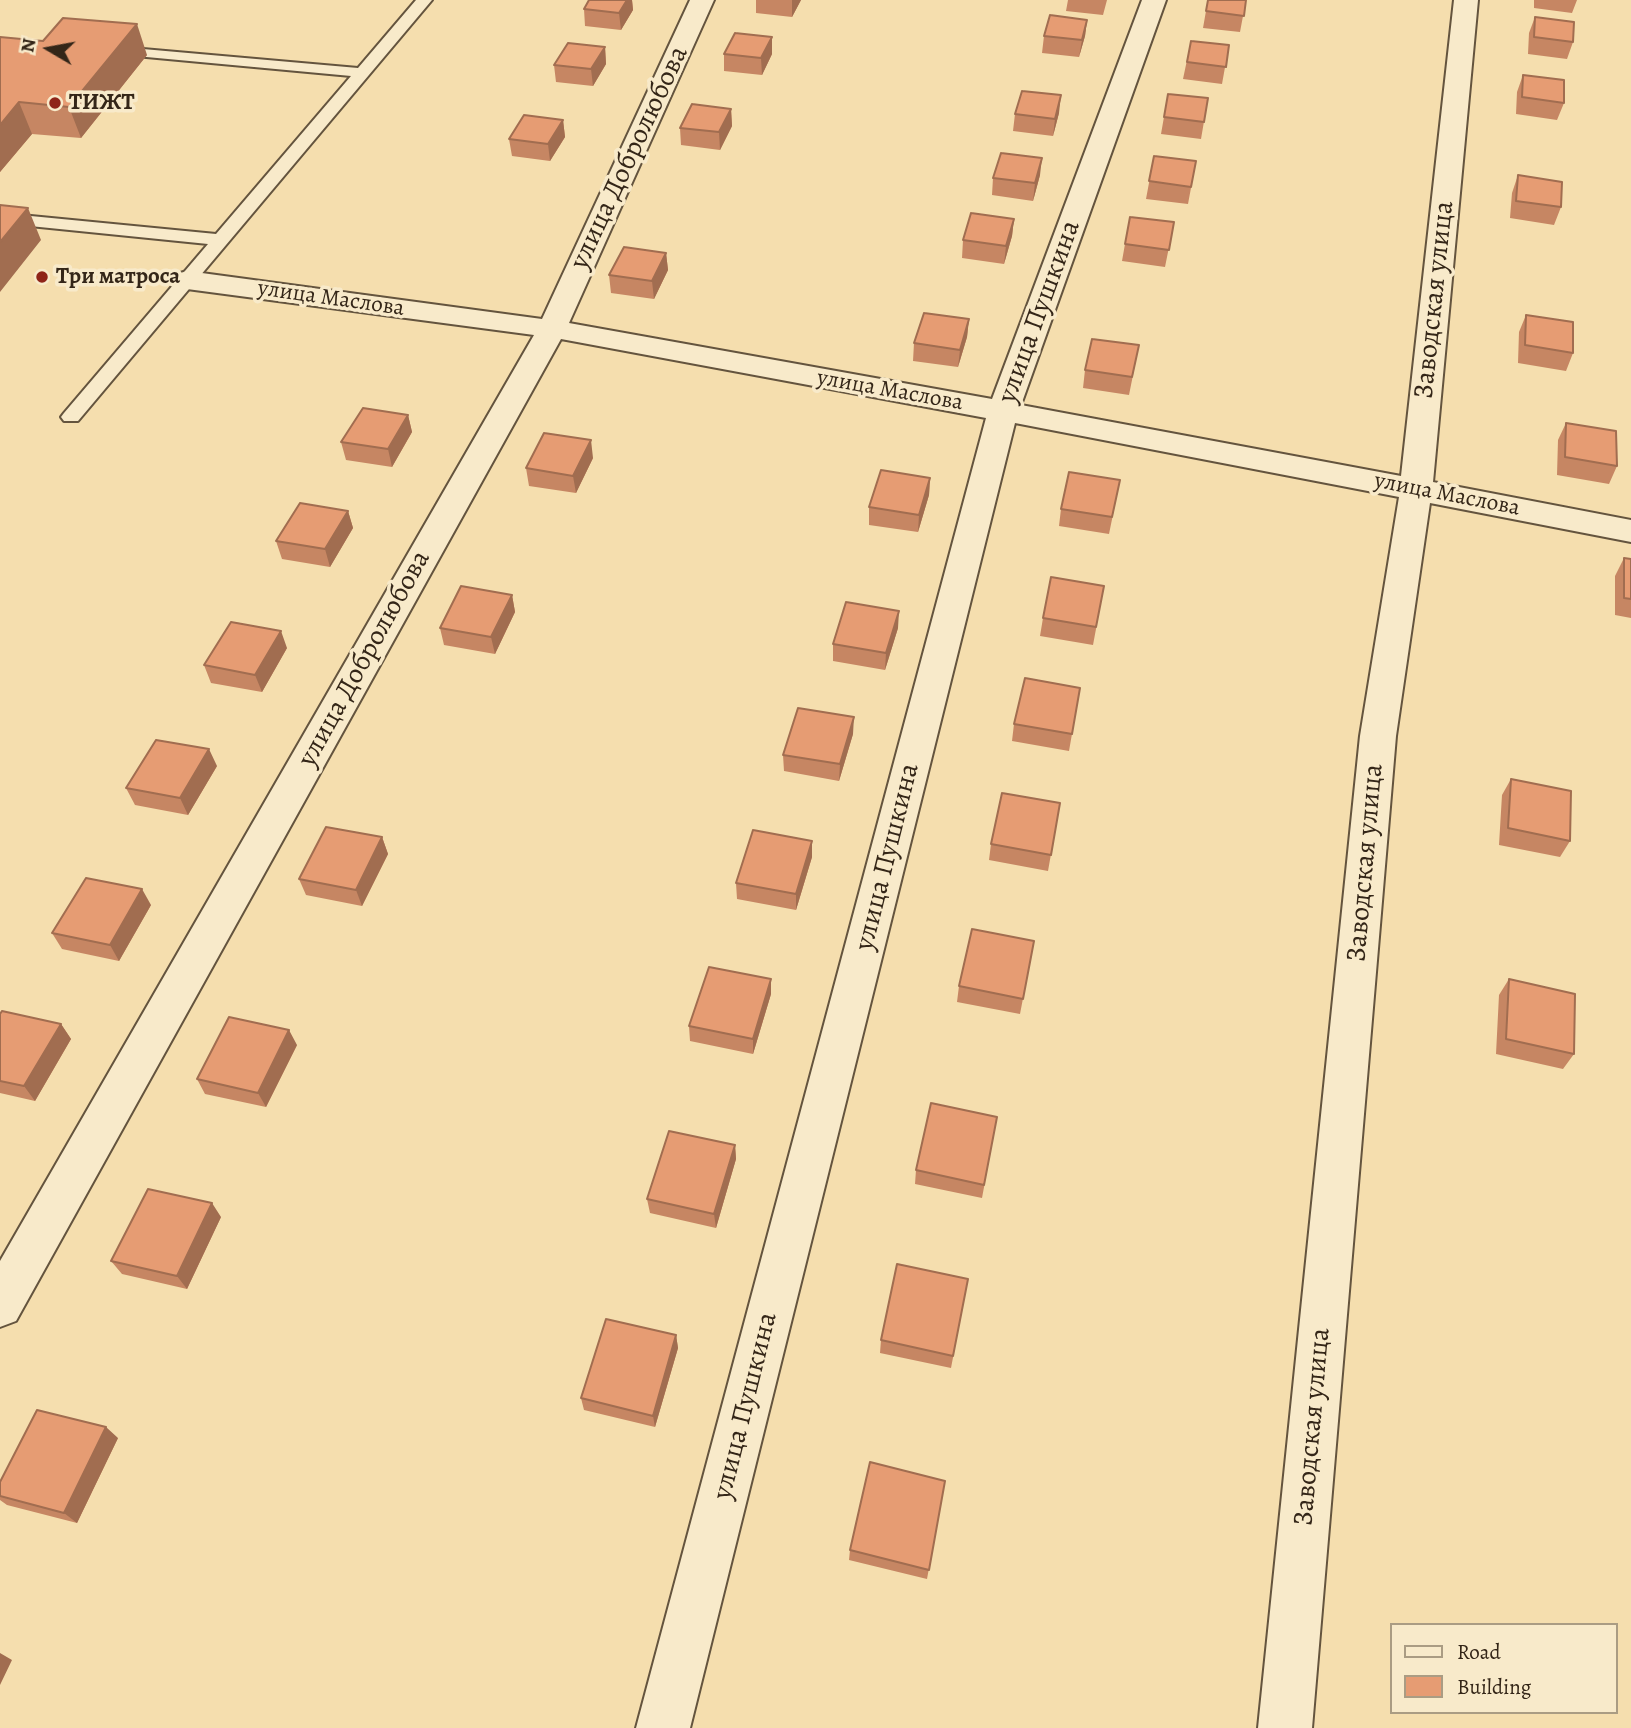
<!DOCTYPE html>
<meta charset="utf-8">
<style>
body{margin:0}
#map{position:relative;width:1631px;height:1728px;overflow:hidden;background:#f5deae;font-family:Alegreya,serif}
canvas{display:block}
.legend{position:absolute;left:1390px;top:1623px;width:228px;height:91px;box-sizing:border-box;background:#f8eaca;border:2px solid #aa9c83;margin:0;padding:9px 12px;list-style:none;font-size:21px;color:#342618}
.legend li{display:flex;align-items:center;gap:14px;height:35px}
.legend b{width:35px;border:2px solid #aa9c83}
.north{position:absolute;left:14px;top:14px;width:70px;height:70px;-webkit-text-stroke:5px #f8eaca;paint-order:stroke;rotate:280deg;font-size:19px;font-weight:700;line-height:28px;text-align:center;color:#342618}
.north::after{content:'';display:block;margin:auto;width:24px;height:32px;background:#342618;clip-path:polygon(50% 0,100% 100%,50% 72%,0 100%)}
</style>
<div id="map">
<canvas width="1631" height="1728"></canvas>
<ul class="legend">
<li><b style="height:9px;background:#f8eaca"></b>Road</li>
<li><b style="height:19px;background:#e69c73"></b>Building</li>
</ul>
<div class="north">N</div>
</div>
<script>
const ctx = document.querySelector('canvas').getContext('2d');
ctx.lineJoin = 'round';
const shape = rows => new Path2D(rows.map(r => 'M' + r).join(''));
function stroke(path, color, width, dash) { ctx.strokeStyle = color; ctx.lineWidth = width; ctx.lineCap = dash ? 'butt' : 'round'; ctx.setLineDash(dash || []); ctx.stroke(path); }
function paint(path, color) { ctx.fillStyle = color; ctx.fill(path, 'evenodd'); }
function write(font, color, halo, rows, align = 'center') {
  ctx.font = font + ' Alegreya,serif'; ctx.lineWidth = 7; ctx.setLineDash([]); ctx.textBaseline = 'middle'; ctx.strokeStyle = halo; ctx.fillStyle = color; for (const [text, x, y, turn = 0] of rows) {
    ctx.save(); ctx.translate(x, y); ctx.rotate((+turn || 0) * Math.PI / 180); ctx.textAlign = isNaN(turn) ? turn : align; if (halo) ctx.strokeText(text, 0, 0); ctx.fillText(text, 0, 0); ctx.restore();
  }
}
const service = shape([
 [416,0,432,0,78,421,64,421,61,417,64,413,208,244,0,223,0,213,216,234,351,76,114,54,106,49,109,46,358,68,416,0]
]);
const minor = shape([
 [690,0,714,0,569,323,992,399,1142,0,1166,0,1021,405,1401,476,1454,0,1478,0,1433,482,1631,520,1631,542,1430,503,1396,736,1312,1728,1258,1728,1360,736,1399,497,1015,423,690,1728,636,1728,986,418,561,339,16,1321,0,1327,0,1261,534,335,187,289,177,286,173,280,177,274,187,271,542,319,690,0]
]);
stroke(service, '#64543e', 4);
stroke(minor, '#64543e', 4);
paint(service, '#f8eaca');
paint(minor, '#f8eaca');
paint(shape([
 [589,0,632,0,633,10,621,30,585,26,584,9],
 [756,0,801,0,792,17,756,13],
 [1068,0,1107,0,1103,15,1066,11],
 [1246,0,1240,32,1203,28,1206,11],
 [1534,0,1577,0,1572,13,1534,8],
 [1535,17,1573,42,1567,59,1528,54,1529,33],
 [1087,20,1085,36,1079,57,1042,53,1044,36],
 [0,37,147,55,81,138,32,134,0,172],
 [772,37,772,54,762,75,724,71,724,54],
 [1191,41,1229,45,1222,84,1183,79],
 [605,47,606,64,593,86,556,82,554,65],
 [1523,75,1564,103,1557,120,1516,114,1517,92],
 [1168,94,1208,98,1201,139,1161,134],
 [731,109,732,126,720,150,681,145,680,128],
 [1059,113,1053,136,1013,131,1015,114],
 [563,120,565,137,550,161,512,156,509,139],
 [1154,156,1196,161,1188,204,1146,199],
 [1040,175,1033,201,992,195,993,178],
 [1518,175,1561,207,1554,225,1510,218,1512,193],
 [1014,219,1012,236,1004,264,962,258,963,240],
 [1174,222,1165,267,1122,261,1125,244],
 [666,253,668,270,654,299,611,293,609,275],
 [1526,315,1573,353,1566,371,1518,363,1519,332],
 [969,319,967,337,958,367,913,361,914,343],
 [1139,345,1129,395,1083,388,1085,370],
 [408,415,412,432,392,467,346,460,341,442],
 [1566,423,1617,466,1609,484,1557,475,1558,440],
 [593,458,576,493,529,486,526,468],
 [930,478,929,495,918,532,869,525,869,507],
 [1120,480,1109,534,1059,526,1061,509],
 [348,511,353,528,330,567,282,559,276,541],
 [1624,558,1631,559,1631,618,1615,615,1615,576],
 [1104,586,1093,645,1040,636,1043,618],
 [512,595,515,612,495,654,444,645,440,628],
 [898,628,885,670,833,661,833,644],
 [287,648,262,692,211,683,204,665],
 [1080,688,1069,751,1012,741,1014,724],
 [853,734,839,781,784,771,783,755],
 [217,766,188,815,135,805,126,788],
 [1511,779,1570,841,1560,857,1499,845,1502,795],
 [1060,803,1048,871,989,860,991,844],
 [382,837,388,854,362,906,306,895,299,879],
 [812,841,812,857,796,910,737,899,736,883],
 [151,905,119,961,62,949,52,933],
 [1034,941,1020,1014,957,1002,959,986],
 [1509,979,1574,1054,1563,1069,1496,1054,1499,995],
 [771,994,753,1054,690,1041,689,1026],
 [0,1014,61,1024,71,1039,35,1101,0,1093],
 [297,1045,266,1107,205,1094,197,1079],
 [997,1117,982,1198,915,1184,916,1170],
 [735,1145,736,1159,716,1228,650,1213,647,1199],
 [221,1217,187,1289,122,1274,111,1261],
 [968,1279,951,1368,880,1353,881,1340],
 [676,1335,678,1348,655,1427,584,1410,581,1398],
 [118,1438,77,1523,7,1505,0,1500,0,1482],
 [945,1481,927,1579,849,1560,850,1550]
]), '#c68663');
paint(shape([
 [627,0,632,0,633,10,621,30,619,13],
 [792,0,801,0,792,17],
 [1087,20,1085,36,1079,57,1082,40],
 [137,24,147,55,81,138,69,107],
 [772,37,772,54,762,75,761,58],
 [605,47,606,64,593,86,591,69],
 [1061,95,1059,113,1053,136,1055,119],
 [19,102,32,134,0,172,0,125],
 [731,109,732,126,720,150,719,132],
 [563,120,565,137,550,161,548,144],
 [1042,158,1040,175,1033,201,1035,183],
 [28,208,41,240,0,292,0,242],
 [1014,219,1012,236,1004,264,1006,246],
 [666,253,668,270,654,299,652,281],
 [969,319,967,337,958,367,960,350],
 [408,415,412,432,392,467,388,449],
 [591,440,593,458,576,493,573,476],
 [930,478,929,495,918,532,919,515],
 [348,511,353,528,330,567,325,549],
 [512,595,515,612,495,654,491,637],
 [899,611,898,628,885,670,886,653],
 [281,631,287,648,262,692,255,675],
 [854,717,853,734,839,781,840,764],
 [209,749,217,766,188,815,180,798],
 [382,837,388,854,362,906,356,890],
 [812,841,812,857,796,910,796,894],
 [142,889,151,905,119,961,110,945],
 [771,979,771,994,753,1054,753,1039],
 [61,1024,71,1039,35,1101,24,1086],
 [289,1030,297,1045,266,1107,258,1093],
 [735,1145,736,1159,716,1228,714,1214],
 [212,1203,221,1217,187,1289,177,1276],
 [676,1335,678,1348,655,1427,653,1416],
 [106,1427,118,1438,77,1523,64,1513],
 [0,1653,12,1660,0,1685]
]), '#a16d50');
const building = shape([
 [589,0,627,0,619,13,584,9,589,0],
 [1208,0,1246,0,1244,16,1206,11,1208,0],
 [1050,15,1087,20,1082,40,1044,36,1050,15],
 [1535,17,1574,22,1573,42,1534,37,1535,17],
 [63,18,137,24,69,107,19,102,0,125,0,37,43,41,63,18],
 [735,33,772,37,761,58,724,54,735,33],
 [1191,41,1229,45,1226,67,1187,62,1191,41],
 [568,43,605,47,591,69,554,65,568,43],
 [1523,75,1564,80,1564,103,1522,97,1523,75],
 [1022,91,1061,95,1055,119,1015,114,1022,91],
 [1168,94,1208,98,1204,122,1164,117,1168,94],
 [692,104,731,109,719,132,680,128,692,104],
 [524,115,563,120,548,144,509,139,524,115],
 [1001,153,1042,158,1035,183,993,178,1001,153],
 [1154,156,1196,161,1191,187,1149,181,1154,156],
 [1518,175,1562,182,1561,207,1516,201,1518,175],
 [0,205,28,208,0,242,0,205],
 [971,213,1014,219,1006,246,963,240,971,213],
 [1130,217,1174,222,1169,250,1125,244,1130,217],
 [624,247,666,253,652,281,609,275,624,247],
 [924,313,969,319,960,350,914,343,924,313],
 [1526,315,1573,322,1573,353,1525,345,1526,315],
 [1092,339,1139,345,1132,377,1085,370,1092,339],
 [363,408,408,415,388,449,341,442,363,408],
 [1566,423,1616,431,1617,466,1565,457,1566,423],
 [544,433,591,440,573,476,526,468,544,433],
 [881,470,930,478,919,515,869,507,881,470],
 [1069,472,1120,480,1112,517,1061,509,1069,472],
 [300,503,348,511,325,549,276,541,300,503],
 [1624,558,1631,559,1631,599,1624,598,1624,558],
 [1051,577,1104,586,1096,627,1043,618,1051,577],
 [461,586,512,595,491,637,440,628,461,586],
 [846,602,899,611,886,653,833,644,846,602],
 [231,622,281,631,255,675,204,665,231,622],
 [1025,678,1080,688,1072,734,1014,724,1025,678],
 [798,708,854,717,840,764,783,755,798,708],
 [156,740,209,749,180,798,126,788,156,740],
 [1511,779,1571,791,1570,841,1508,828,1511,779],
 [1002,793,1060,803,1051,855,991,844,1002,793],
 [326,827,382,837,356,890,299,879,326,827],
 [753,830,812,841,796,894,736,883,753,830],
 [86,878,142,889,110,945,52,933,86,878],
 [972,929,1034,941,1023,999,959,986,972,929],
 [709,967,771,979,753,1039,689,1026,709,967],
 [1509,979,1575,994,1574,1054,1506,1039,1509,979],
 [2,1011,61,1024,24,1086,0,1081,0,1014,2,1011],
 [229,1017,289,1030,258,1093,197,1079,229,1017],
 [931,1103,997,1117,984,1185,916,1170,931,1103],
 [669,1131,735,1145,714,1214,647,1199,669,1131],
 [148,1189,212,1203,177,1276,111,1261,148,1189],
 [897,1264,968,1279,953,1356,881,1340,897,1264],
 [606,1319,676,1335,653,1416,581,1398,606,1319],
 [37,1410,106,1427,64,1513,0,1496,0,1482,37,1410],
 [870,1462,945,1481,929,1570,850,1550,870,1462]
]);
paint(building, '#e69c73');
stroke(building, '#a16d50', 2);
for (const [x, y, r, color] of [
 [55,103,7,"#8f2418"],
 [42,277,7,"#8f2418"]
]) { const dot = new Path2D(); dot.arc(x, y, r, 0, 2 * Math.PI); ctx.fillStyle = color; ctx.fill(dot); stroke(dot, '#f8eaca', 2.5); }
write('bold 23px', '#342618', '#f8eaca', [
 ["ТИЖТ",69,103],
 ["Три матроса",56,277]
], 'left');
write('23px', '#342618', '#f8eaca', [
 ["улица Маслова",331,299,8],
 ["улица Маслова",890,391,10],
 ["улица Маслова",1447,495,11]
]);
write('28px', '#342618', '#f8eaca', [
 ["улица Добролюбова",630,158,-65],
 ["Заводская улица",1435,300,-84],
 ["улица Пушкина",1040,312,-70],
 ["улица Добролюбова",365,659,-61],
 ["улица Пушкина",888,857,-76],
 ["Заводская улица",1366,863,-85],
 ["улица Пушкина",746,1406,-76],
 ["Заводская улица",1313,1427,-85]
]);
</script>
